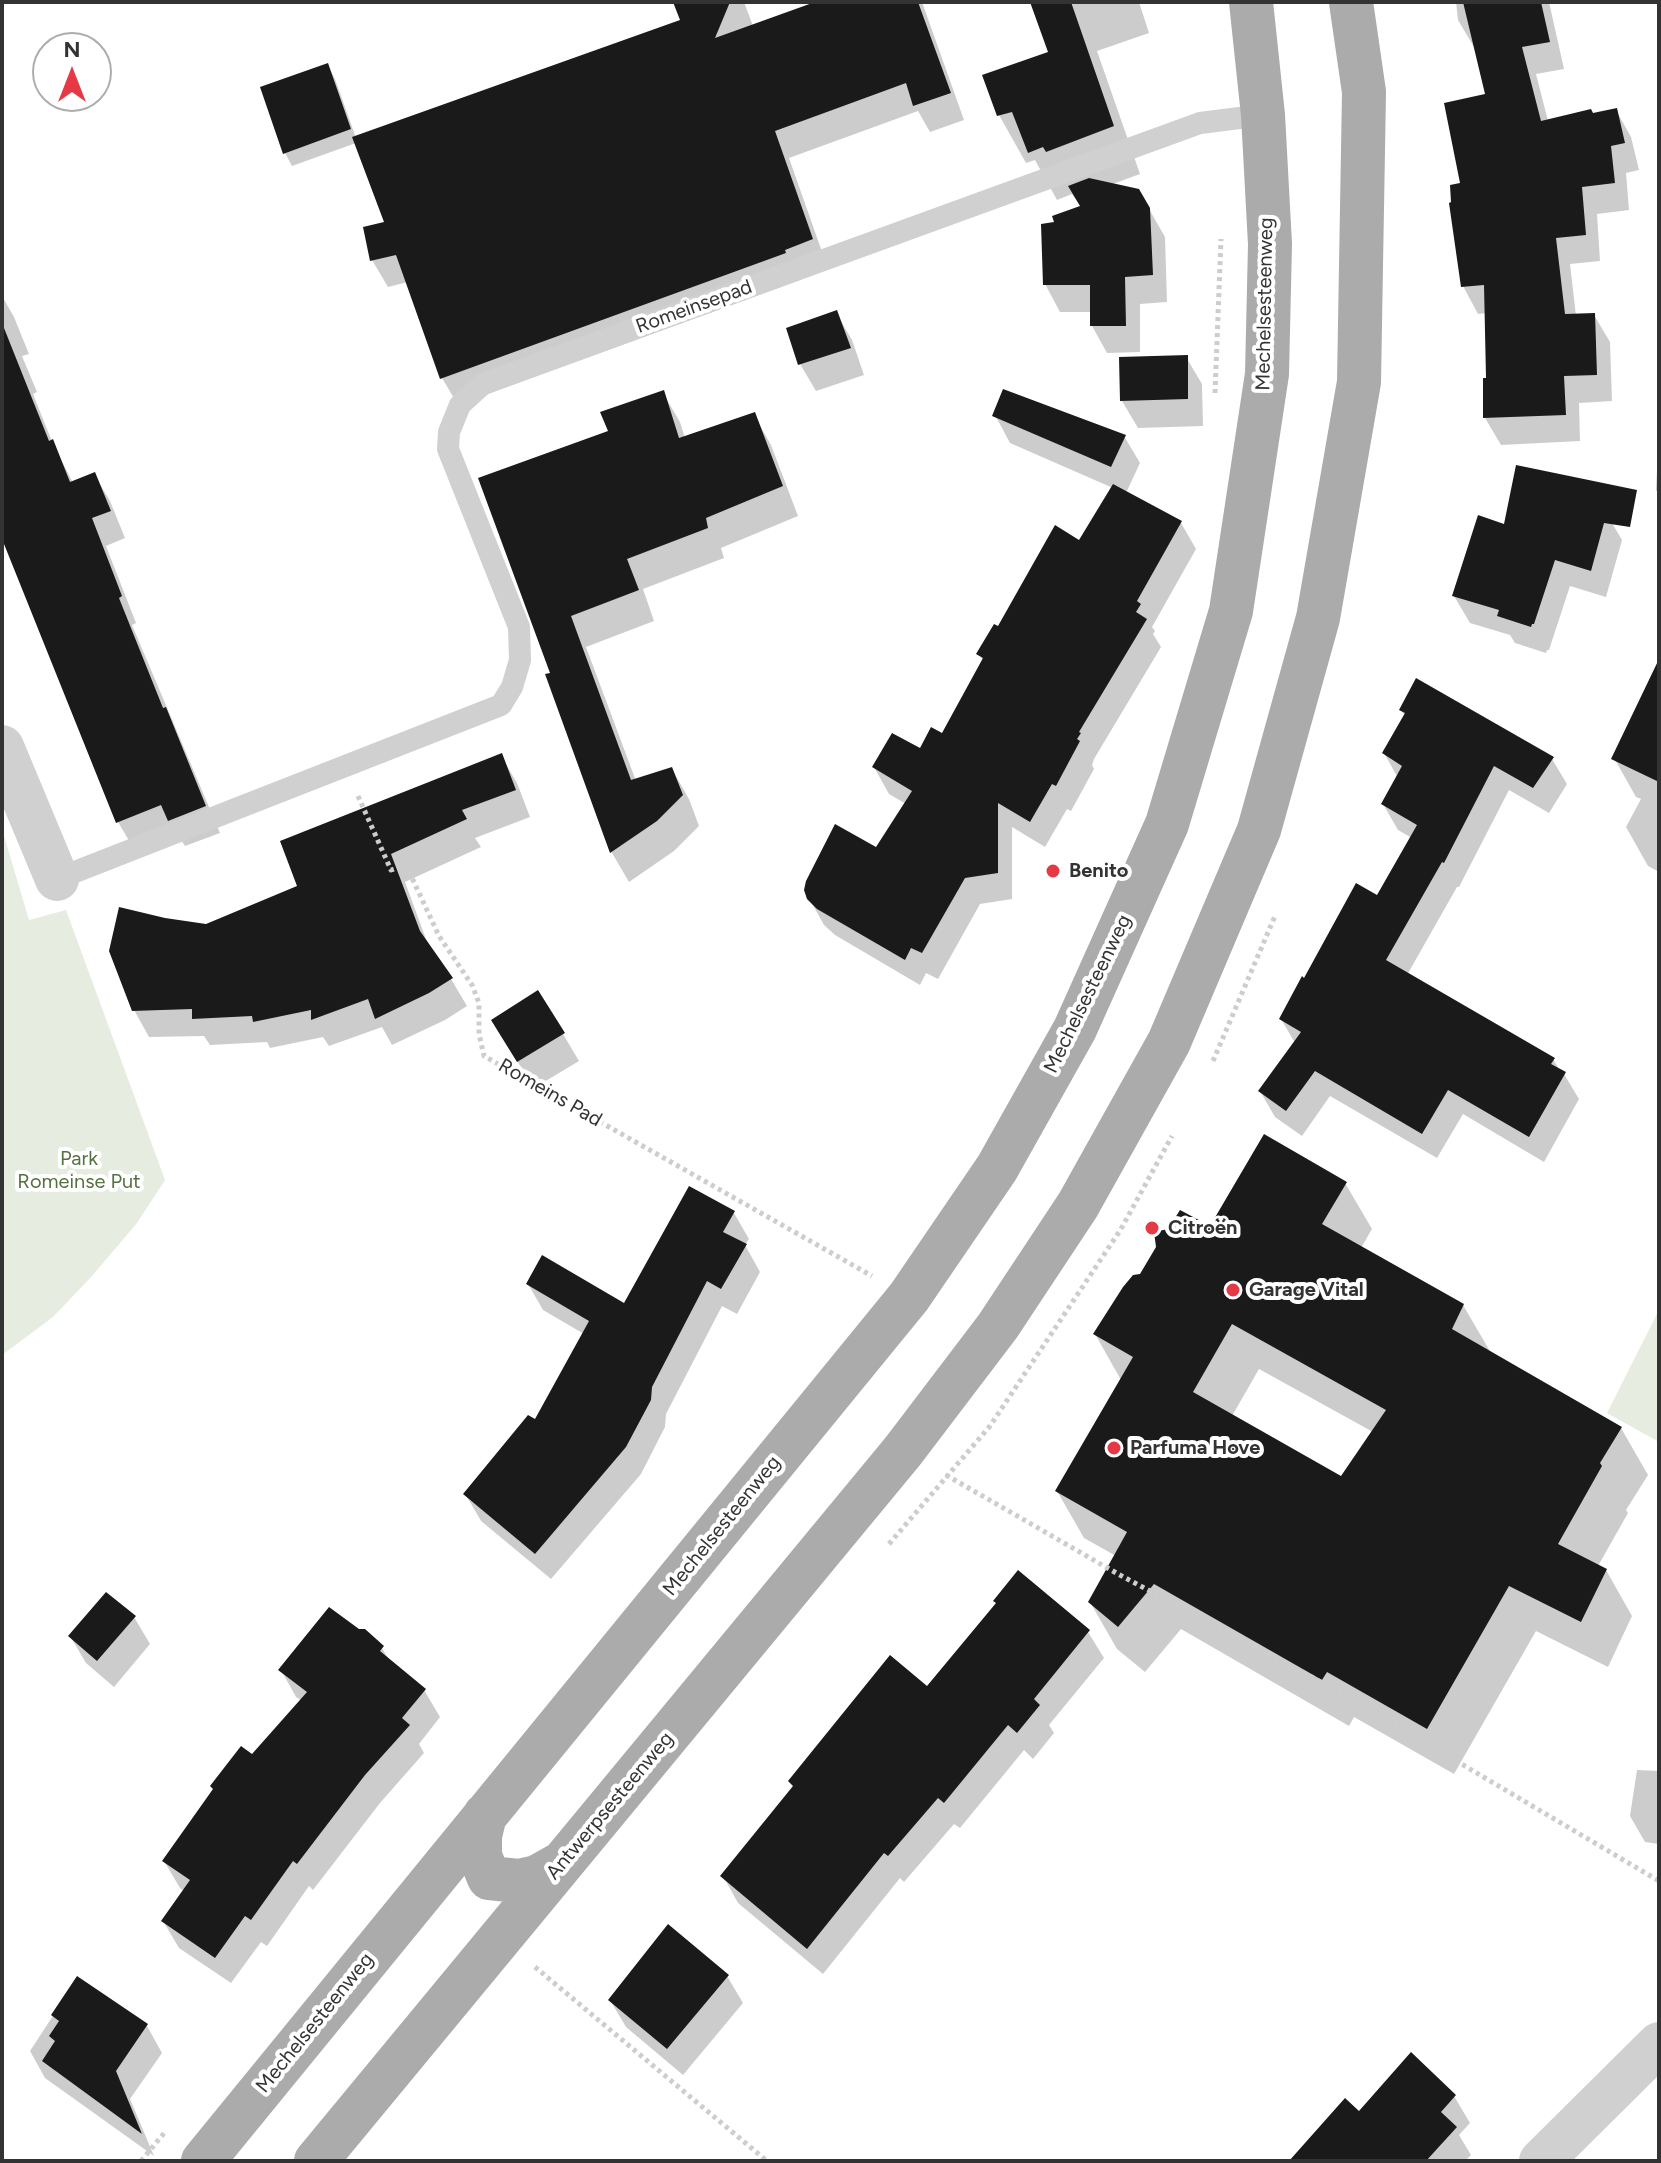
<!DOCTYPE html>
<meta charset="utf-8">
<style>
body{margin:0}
#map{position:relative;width:1661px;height:2163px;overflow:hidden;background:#fff;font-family:Figtree,sans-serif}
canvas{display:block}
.frame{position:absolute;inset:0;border:4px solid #333;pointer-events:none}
.north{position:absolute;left:32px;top:32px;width:80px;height:80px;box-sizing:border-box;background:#fff;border:2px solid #adadad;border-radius:50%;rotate:0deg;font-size:22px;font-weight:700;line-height:32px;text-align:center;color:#333}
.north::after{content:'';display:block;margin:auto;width:28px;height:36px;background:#e63946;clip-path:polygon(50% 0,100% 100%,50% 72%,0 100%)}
</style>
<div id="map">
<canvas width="1661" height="2163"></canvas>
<div class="frame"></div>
<div class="north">N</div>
</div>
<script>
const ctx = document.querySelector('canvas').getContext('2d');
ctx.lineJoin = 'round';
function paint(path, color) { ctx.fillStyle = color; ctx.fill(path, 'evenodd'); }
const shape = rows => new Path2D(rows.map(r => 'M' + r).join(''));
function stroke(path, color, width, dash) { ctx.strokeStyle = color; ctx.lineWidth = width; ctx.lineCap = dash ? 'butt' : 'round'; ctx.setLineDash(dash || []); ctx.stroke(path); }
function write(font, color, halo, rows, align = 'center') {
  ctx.font = font + ' Figtree,sans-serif'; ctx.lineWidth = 8; ctx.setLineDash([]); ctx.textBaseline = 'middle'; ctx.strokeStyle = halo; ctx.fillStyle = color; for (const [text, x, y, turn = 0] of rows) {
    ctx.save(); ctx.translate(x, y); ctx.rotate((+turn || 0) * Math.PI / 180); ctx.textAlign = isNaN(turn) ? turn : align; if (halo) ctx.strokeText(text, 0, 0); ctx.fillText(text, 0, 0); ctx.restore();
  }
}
paint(shape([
 [2,829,29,920,66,910,165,1180,137,1223,92,1276,53,1317,2,1355],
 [1659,1310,1659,1442,1607,1413]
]), '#e6ecdf');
paint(shape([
 [675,2,744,2,753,26,821,2,922,2,964,120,930,132,918,111,789,158,827,266,800,280,458,405,442,378,408,282,388,287,372,260,386,223,356,143,292,166,285,153,328,66,335,79,356,138,682,21],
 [1032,2,1139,2,1149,33,1097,51,1140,174,1110,185,1149,209,1165,237,1167,302,1140,304,1140,352,1107,353,1092,326,1092,312,1060,312,1045,284,1057,224,1082,208,1072,194,1057,200,1035,160,1026,163,999,115,1051,53],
 [1456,2,1549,2,1564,69,1536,74,1548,121,1616,110,1631,137,1639,170,1626,173,1629,210,1597,214,1600,261,1570,264,1576,316,1594,315,1610,342,1612,401,1579,403,1580,441,1501,445,1485,418,1488,380,1487,313,1478,314,1463,286,1487,95,1474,47,1458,20],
 [2,296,14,317,29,354,22,356,37,392,33,394,53,444,73,483,94,474,110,501,125,538,106,546,136,623,132,625,220,833,185,846,176,832,134,849,118,822,2,531],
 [836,313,852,340,864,375,816,391,800,364,788,329],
 [1186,357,1202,384,1203,426,1138,428,1122,401],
 [663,393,680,422,685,438,754,415,771,445,798,516,721,548,724,558,643,589,654,621,586,647,636,781,672,769,689,799,699,826,674,851,629,882,612,853,548,675,553,674,611,432],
 [995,415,1124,436,1140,463,1126,493,1181,523,1196,549,1152,627,1155,631,1153,634,1161,647,1094,759,1092,765,1094,769,1071,811,1067,809,1045,847,1012,827,1012,899,980,904,938,979,926,973,920,985,835,935,824,925,809,898,876,850,906,804,889,794,874,767,920,751,942,735,983,661,979,654,999,629,1080,543,1113,488,1010,443],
 [1659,431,1659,495,1656,490],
 [1606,513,1622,540,1606,597,1570,586,1549,650,1547,650,1546,653,1515,643,1510,635,1470,623,1454,596,1506,527],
 [1659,666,1659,872,1648,866,1626,827,1641,799,1636,797,1614,758],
 [1401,710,1552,759,1567,784,1549,813,1509,790,1459,887,1457,887,1407,975,1553,1059,1560,1071,1564,1074,1579,1099,1544,1162,1463,1114,1437,1158,1330,1096,1302,1136,1275,1117,1260,1091,1295,1043,1281,1019,1378,897,1412,838,1398,830,1383,804,1398,778,1384,753,1405,716],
 [501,756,517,783,530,817,475,838,481,847,405,882,430,950,451,979,467,1006,445,1020,392,1045,382,1027,329,1046,323,1037,270,1048,267,1042,210,1045,204,1036,149,1037,134,1010,206,926,300,887],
 [563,1034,579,1061,534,1088,509,1048],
 [1345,1183,1372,1229,1361,1248,1463,1305,1491,1353,1621,1428,1648,1475,1626,1510,1628,1513,1598,1566,1606,1570,1632,1616,1608,1667,1536,1631,1454,1774,1354,1717,1349,1726,1181,1629,1145,1672,1117,1649,1090,1602,1116,1556,1084,1538,1057,1491,1121,1380,1095,1334,1141,1276,1211,1229],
 [1259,1369,1373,1432,1342,1479,1232,1416],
 [734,1213,749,1239,745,1245,760,1272,737,1314,722,1306,666,1414,665,1427,641,1474,551,1579,481,1521,466,1495,535,1421,584,1334,543,1310,528,1284,624,1305],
 [134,1617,150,1644,114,1687,86,1663,70,1636],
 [1088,1632,1104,1658,1049,1725,1054,1733,1033,1759,1024,1750,960,1828,954,1824,904,1882,900,1878,823,1974,738,1903,723,1876,927,1689],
 [382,1648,390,1662,424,1690,440,1717,419,1744,424,1753,380,1803,313,1890,309,1886,267,1946,261,1942,231,1983,179,1948,163,1921,184,1891,180,1888,164,1861,252,1756,302,1701,296,1697,281,1670],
 [1637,1770,1659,1771,1659,1844,1645,1842,1630,1816],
 [727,1976,743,2003,683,2075,626,2027,610,2000],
 [77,1979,147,2026,162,2053,130,2099,154,2156,45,2078,30,2051],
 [1454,2096,1470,2123,1459,2135,1471,2155,1465,2161,1292,2161,1359,2114]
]), '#0003');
paint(shape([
 [673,2,730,2,715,38,815,2,918,2,951,93,913,106,906,83,775,131,813,239,785,250,786,253,440,379,396,255,370,261,363,227,384,222,352,137,680,20],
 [1030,2,1071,2,1114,126,1046,152,1043,147,1028,153,1012,112,997,116,982,75,1048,52],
 [1463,2,1541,2,1550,42,1522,47,1541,121,1591,109,1593,113,1617,108,1625,143,1611,146,1615,183,1582,187,1586,235,1556,238,1565,314,1595,313,1597,375,1564,376,1566,415,1483,418,1483,378,1486,378,1484,285,1461,287,1449,203,1451,202,1450,185,1460,183,1444,103,1485,94],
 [328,63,351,129,283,154,260,87],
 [1089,178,1139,189,1150,208,1153,275,1125,277,1126,326,1090,326,1090,285,1043,285,1041,224,1054,222,1052,216,1080,206,1068,186],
 [837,310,851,348,798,365,786,328],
 [4,328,49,441,53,439,70,482,95,472,111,511,92,518,122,596,119,598,163,708,166,707,206,806,168,821,161,805,116,823,2,539,2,329],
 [1188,355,1188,399,1120,401,1119,357],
 [1003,389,1126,435,1111,467,992,416],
 [664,390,679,438,755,412,783,486,706,518,708,528,627,559,639,590,571,616,631,780,672,767,683,795,657,821,610,853,545,674,550,673,478,478,608,431,600,412],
 [1516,465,1637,490,1630,527,1604,523,1591,571,1555,560,1534,624,1532,624,1531,627,1497,616,1499,610,1452,596,1478,515,1504,524],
 [1113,484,1182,521,1137,601,1141,604,1136,612,1147,619,1079,732,1081,733,1077,739,1080,741,1056,786,1052,784,1030,822,998,803,998,873,965,878,922,953,911,948,905,960,817,909,807,899,804,890,806,881,835,824,876,847,912,791,872,767,892,733,920,748,931,727,942,733,983,658,976,654,994,624,998,626,1055,525,1079,540],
 [1659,659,1659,782,1611,759],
 [1416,678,1554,757,1533,788,1494,766,1444,863,1442,862,1386,960,1555,1058,1551,1064,1566,1072,1529,1137,1448,1090,1422,1134,1315,1071,1286,1111,1258,1091,1301,1032,1279,1019,1302,976,1304,978,1356,883,1377,895,1417,825,1381,804,1402,766,1382,753,1405,713,1399,710],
 [502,753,516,790,462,810,467,819,391,854,420,931,453,978,429,993,375,1019,368,999,311,1020,311,1010,253,1022,252,1016,192,1019,192,1009,132,1011,109,951,119,907,165,918,206,924,297,886,280,841],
 [538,990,565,1033,517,1062,491,1020],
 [1264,1134,1347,1182,1322,1224,1464,1304,1452,1329,1622,1427,1600,1463,1602,1466,1558,1544,1607,1569,1581,1622,1509,1586,1427,1729,1327,1672,1322,1680,1154,1584,1118,1627,1088,1602,1127,1532,1055,1491,1133,1357,1093,1334,1123,1287,1133,1275,1140,1274,1156,1247,1154,1232,1168,1229,1180,1210,1210,1226],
 [1232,1324,1386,1410,1341,1476,1193,1392],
 [689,1186,735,1211,723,1232,747,1244,721,1289,707,1281,652,1387,651,1400,626,1447,535,1554,463,1494,528,1415,535,1419,589,1321,526,1284,542,1255,624,1303],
 [1018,1570,1090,1630,1034,1699,1040,1705,1017,1733,1008,1725,944,1803,938,1798,888,1856,884,1853,807,1949,720,1876,793,1786,788,1781,890,1655,927,1686,996,1603,993,1601],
 [106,1592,136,1616,97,1661,68,1636],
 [329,1607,359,1629,365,1629,384,1646,380,1651,426,1689,402,1718,410,1725,365,1775,297,1864,293,1861,251,1920,245,1916,215,1958,161,1921,190,1880,162,1861,213,1789,210,1786,241,1746,252,1754,307,1692,278,1670],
 [668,1924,729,1975,667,2049,608,2000],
 [77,1976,148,2024,116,2071,142,2134,42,2061,55,2041,49,2036,59,2021,51,2015],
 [1411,2052,1456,2095,1441,2112,1457,2127,1426,2161,1289,2161,1345,2098,1359,2111]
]), '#1a1a1a');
stroke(shape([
 [1215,393,1221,239],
 [358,796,391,870,406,865,439,936,472,985,479,1003,479,1034,484,1056,872,1276],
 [1213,1061,1275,916],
 [946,1475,1118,1574,1345,1695,1659,1881],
 [889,1544,990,1426,1121,1229,1172,1136],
 [535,1967,767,2161],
 [141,2161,165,2132]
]), '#cdcdcd', 5, [4, 4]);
stroke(shape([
 [57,879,501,705,512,687,520,660,519,627,448,449,449,432,460,405,483,384,1200,123,1263,115]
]), '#d0d0d0', 22);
stroke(shape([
 [2,747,57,879],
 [1541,2161,1659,2044]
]), '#d0d0d0', 44);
stroke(shape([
 [485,1815,480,1836,480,1856,489,1878,519,1881,537,1877,562,1863],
 [203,2161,909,1297,997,1168,1075,1029,1167,824,1231,611,1267,374,1270,244,1263,115,1251,2],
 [316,2161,903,1451,998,1326,1078,1205,1169,1042,1259,830,1318,618,1359,382,1364,92,1351,2]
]), '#ababab', 44);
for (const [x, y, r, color] of [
 [1053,871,8,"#e63946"],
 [1152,1228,8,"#e63946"],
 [1233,1290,8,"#e63946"],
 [1114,1448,8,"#e63946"]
]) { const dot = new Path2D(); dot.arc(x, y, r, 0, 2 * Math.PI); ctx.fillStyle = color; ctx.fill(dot); stroke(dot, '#fff', 3); }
write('20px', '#333', '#fff', [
 ["Mechelsesteenweg",1265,304,-89],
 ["Romeinsepad",694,307,-20],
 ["Mechelsesteenweg",1088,994,-64],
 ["Romeins Pad",550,1093,30],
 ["Mechelsesteenweg",722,1526,-51],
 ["Antwerpsesteenweg",610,1806,-50],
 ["Mechelsesteenweg",315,2023,-51]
]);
write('bold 20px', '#333', '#fff', [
 ["Benito",1069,871],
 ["Citroën",1168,1228],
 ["Garage Vital",1249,1290],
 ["Parfuma Hove",1130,1448]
], 'left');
write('20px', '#56703f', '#fff', [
 ["Park",79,1159],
 ["Romeinse Put",79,1182]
]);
</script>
